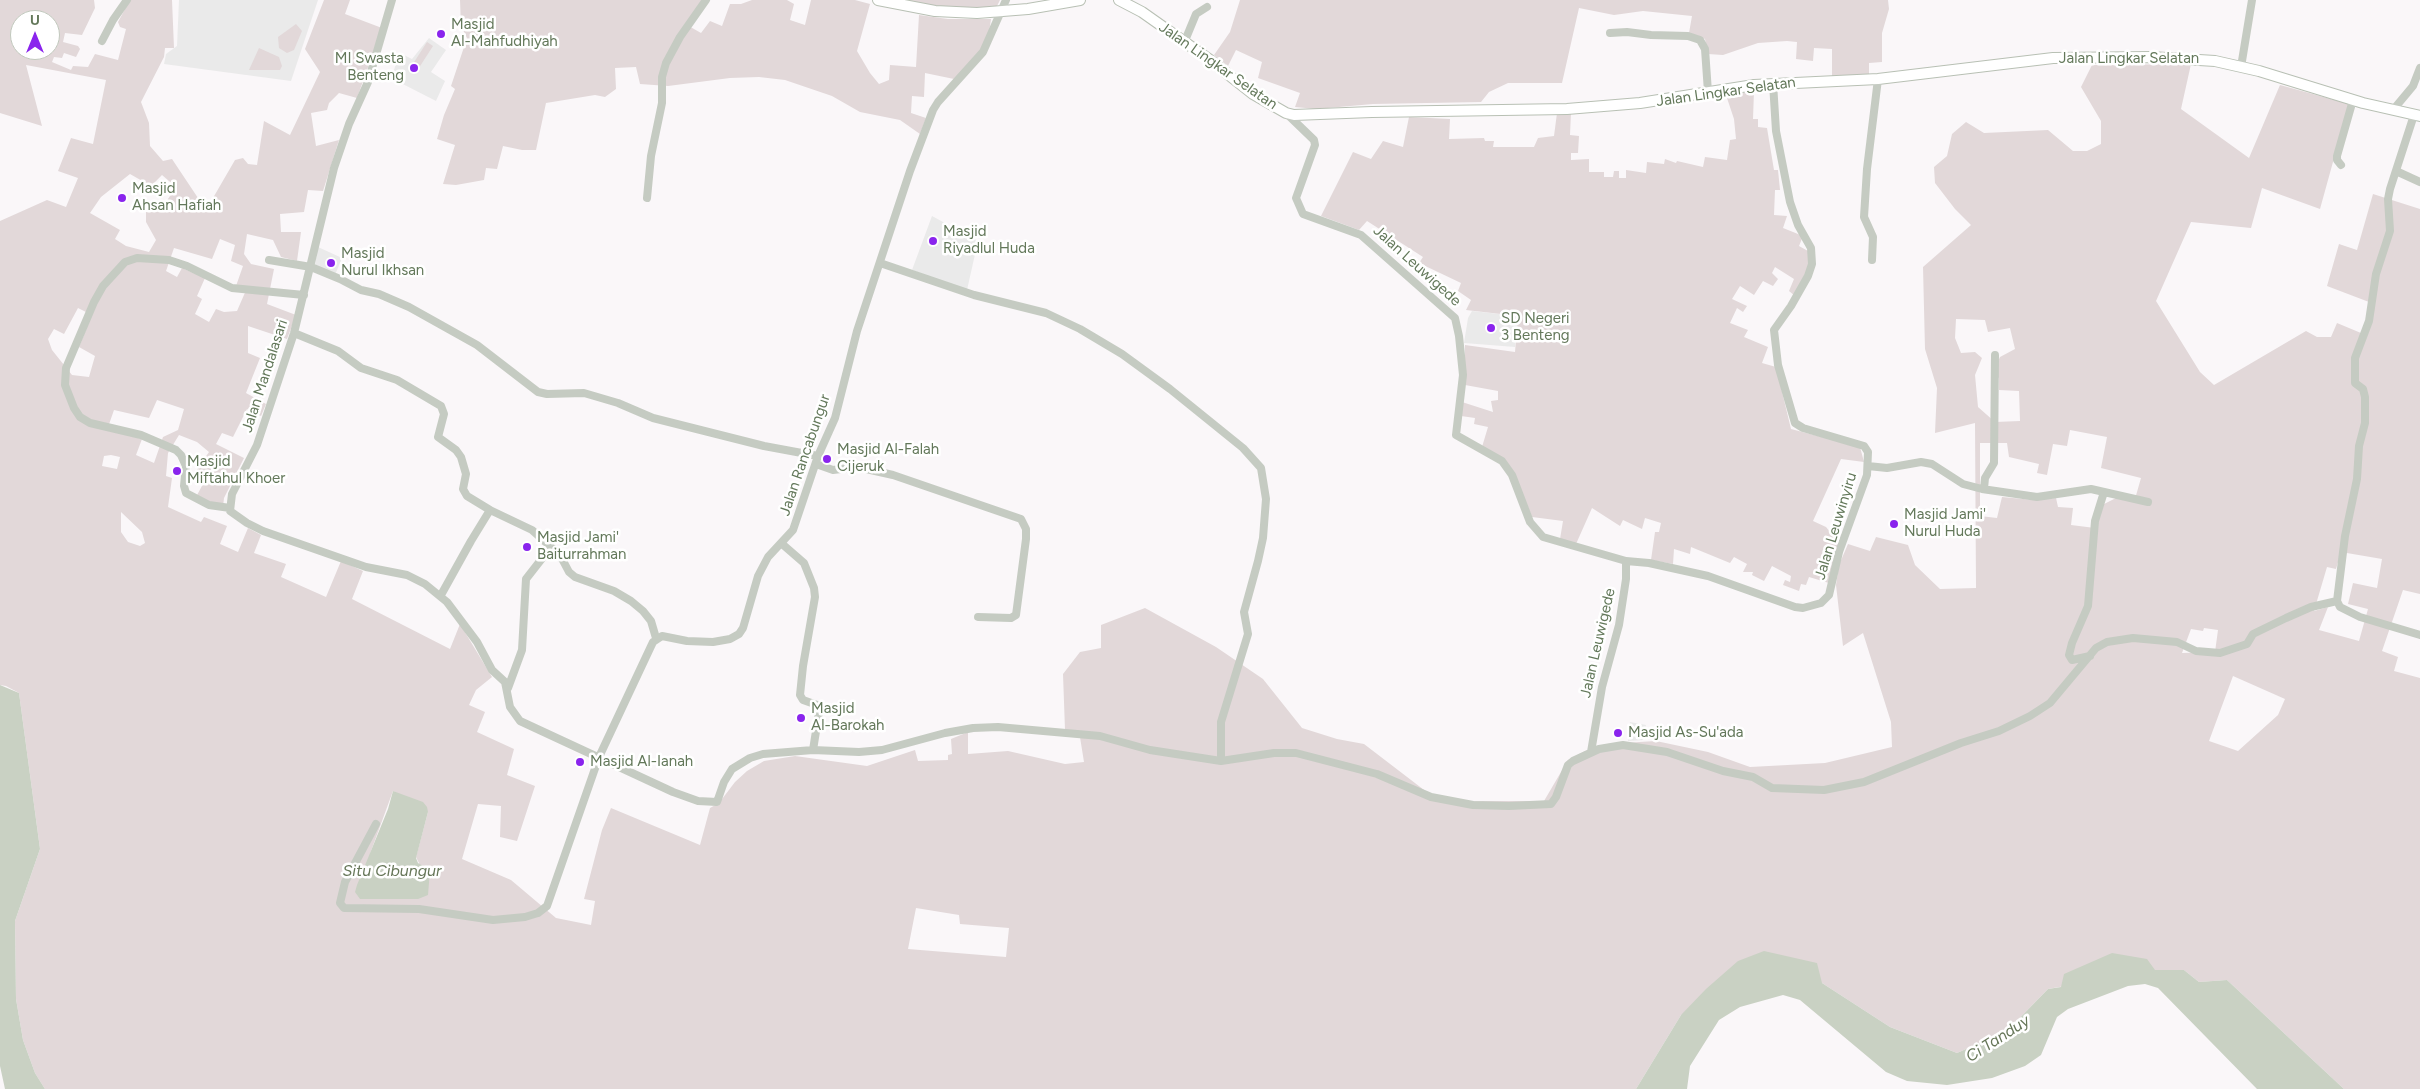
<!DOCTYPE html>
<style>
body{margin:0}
#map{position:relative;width:2420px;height:1089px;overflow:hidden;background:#faf7f9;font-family:Figtree,sans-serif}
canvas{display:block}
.north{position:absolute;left:10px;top:10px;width:50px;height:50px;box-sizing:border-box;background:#fff;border:1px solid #c1c9bd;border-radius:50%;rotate:0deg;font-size:14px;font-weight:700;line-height:20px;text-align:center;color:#63785a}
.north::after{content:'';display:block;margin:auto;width:18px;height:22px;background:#8a24ed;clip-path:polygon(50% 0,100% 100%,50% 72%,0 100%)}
</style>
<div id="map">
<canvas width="2420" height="1089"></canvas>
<div class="north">U</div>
</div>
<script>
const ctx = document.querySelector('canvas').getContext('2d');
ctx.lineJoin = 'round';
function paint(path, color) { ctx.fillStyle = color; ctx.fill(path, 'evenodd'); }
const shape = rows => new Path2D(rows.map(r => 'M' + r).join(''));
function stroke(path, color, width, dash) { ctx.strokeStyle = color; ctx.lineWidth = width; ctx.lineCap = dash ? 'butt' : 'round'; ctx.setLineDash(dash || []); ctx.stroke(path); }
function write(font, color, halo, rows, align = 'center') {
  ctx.font = font + ' Figtree,sans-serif'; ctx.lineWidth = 5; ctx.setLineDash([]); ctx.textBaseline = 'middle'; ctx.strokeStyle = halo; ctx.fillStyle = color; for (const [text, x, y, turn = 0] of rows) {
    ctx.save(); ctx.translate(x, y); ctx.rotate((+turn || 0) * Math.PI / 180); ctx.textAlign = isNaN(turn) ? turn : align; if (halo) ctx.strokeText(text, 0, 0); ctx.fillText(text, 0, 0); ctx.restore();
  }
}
paint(shape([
 [179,0,318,0,291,81,164,64,166,54,177,46],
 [429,38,446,50,431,72,445,81,436,101,391,78,400,53,412,59],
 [932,216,978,241,967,290,912,270],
 [318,247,342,258,335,275,318,268,315,264],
 [1472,311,1518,316,1515,347,1464,343,1468,318],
 [1630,722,1646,725,1643,740,1628,741]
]), '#eaeaea');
paint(shape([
 [0,0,94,0,95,8,82,35,65,33,63,42,78,46,80,49,76,57,64,53,62,58,54,57,52,62,71,70,73,66,88,67,95,54,118,60,126,29,120,27,118,22,130,0,172,0,174,48,165,48,164,57,141,102,149,123,150,146,163,161,172,159,206,210,235,160,243,158,248,164,257,165,264,121,290,135,320,72,305,49,324,0,350,0,345,14,382,28,357,98,339,93,329,103,327,110,311,113,316,146,339,140,323,191,308,190,304,212,280,214,281,232,301,232,297,261,281,257,273,240,247,234,244,254,251,264,274,269,267,304,296,315,287,339,248,326,248,353,260,358,246,393,266,404,261,416,247,409,233,437,222,433,216,444,244,458,224,498,223,507,196,497,203,484,191,478,209,452,197,442,179,435,168,453,166,476,172,478,168,507,201,522,204,517,227,526,220,544,238,552,248,528,261,535,254,553,286,564,281,577,326,597,341,561,363,571,352,599,450,649,460,624,492,677,476,690,469,705,485,712,477,732,514,749,507,775,535,786,517,841,500,837,501,806,478,804,462,859,511,880,556,918,591,925,595,901,584,899,602,830,611,808,700,845,710,808,719,803,735,782,747,771,764,761,795,756,867,766,915,750,918,761,948,760,948,755,952,754,951,739,968,732,968,754,1008,751,1065,764,1084,762,1079,731,1065,730,1063,674,1080,652,1101,648,1101,625,1145,608,1216,647,1263,679,1302,728,1337,739,1364,744,1428,793,1454,801,1544,801,1568,760,1585,751,1606,744,1656,741,1708,752,1750,767,1825,763,1892,747,1891,722,1863,633,1843,646,1836,585,1839,565,1848,544,1870,551,1876,537,1908,545,1915,565,1940,589,1976,588,1975,423,1935,433,1937,388,1925,349,1923,267,1971,225,1955,209,1935,183,1934,167,1947,156,1952,134,1966,122,1984,133,2048,130,2073,151,2087,151,2101,144,2101,121,2081,87,2092,65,2191,64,2181,109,2249,158,2280,85,2349,104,2320,209,2262,188,2251,228,2191,222,2156,301,2200,372,2214,385,2306,331,2317,337,2331,337,2337,323,2361,333,2367,321,2369,302,2327,286,2339,244,2357,250,2373,194,2420,209,2420,594,2403,590,2382,651,2398,657,2394,671,2420,678,2420,1089,2344,1089,2227,980,2199,982,2184,970,2155,970,2048,989,2007,1031,1957,1053,1890,1027,1822,983,1681,1015,1636,1089,45,1089,35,1073,23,1040,16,999,15,921,40,849,19,693,6,686,0,685,0,221,47,200,66,207,78,178,58,171,71,138,93,144,106,80,26,65,42,126,0,113],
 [20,20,50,20,50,50,20,50],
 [130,174,151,186,162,175,176,187,166,202,146,204,146,222,156,240,149,252,126,246,115,239,120,230,90,213,101,197],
 [220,239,235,245,231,261,243,266,236,286,247,288,237,311,224,312,216,309,209,322,195,314,202,299,197,296,205,278,182,268,177,277,166,271,174,248,212,259],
 [78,308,92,315,79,347,95,356,89,377,72,375,52,350,48,339,54,329,64,334],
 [1956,319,1985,320,1988,332,2010,328,2015,349,2000,357,1991,376,1999,378,1999,390,2019,391,2020,421,1995,422,1978,407,1975,375,1982,358,1975,352,1961,353,1955,338],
 [157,400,184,409,178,430,163,437,154,463,136,455,142,439,107,430,114,410,149,418],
 [2070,430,2107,437,2101,468,2141,478,2135,499,2116,498,2104,504,2095,528,2071,525,2073,508,2058,507,2056,498,2034,500,2002,497,1997,518,1980,516,1980,443,2007,443,2009,457,2039,464,2037,473,2047,475,2053,444,2067,446],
 [111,455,120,457,117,469,102,466,104,456],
 [121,512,142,532,145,543,140,546,128,542,121,532],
 [2341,552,2382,559,2377,588,2353,583,2348,604,2368,609,2359,641,2319,630,2328,607,2314,611,2327,567,2336,569],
 [2204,628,2218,630,2215,652,2182,653,2191,629,2203,631],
 [2233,676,2285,699,2278,715,2238,751,2209,741],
 [393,791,428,812,416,857,419,863,418,899,360,899,371,851],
 [916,908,959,915,960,924,1009,928,1006,957,908,949],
 [460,0,703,0,687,25,701,33,710,21,722,26,730,4,741,4,752,0,787,0,794,4,790,20,805,25,811,0,855,0,870,4,857,51,870,73,879,84,889,80,890,65,916,67,919,15,948,19,991,19,989,33,980,53,954,79,925,73,924,97,912,96,911,113,926,118,920,134,900,120,860,112,832,96,785,80,759,77,730,78,668,86,640,84,636,67,615,68,616,89,605,97,595,95,546,103,536,150,522,150,503,146,497,169,486,168,484,180,456,185,443,184,455,145,437,139,444,115,455,89,451,86,467,38,461,26],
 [899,0,1000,0,997,6,992,8,977,9,934,6],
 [1240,0,1888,0,1889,9,1882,33,1882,62,1869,63,1869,75,1832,77,1832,49,1814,48,1813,61,1796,59,1797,42,1787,41,1758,43,1723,55,1708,54,1705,39,1689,33,1692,16,1643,11,1614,15,1579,8,1562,83,1508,83,1489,92,1481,102,1373,104,1316,109,1295,107,1300,93,1258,78,1262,62,1236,50,1228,66,1214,55,1230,32],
 [296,24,302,31,294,50,287,53,279,48,278,37],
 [427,42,433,46,415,74,409,70],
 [259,48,279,57,282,66,280,70,249,70],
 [1754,91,1753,119,1758,119,1758,127,1767,128,1774,170,1778,170,1780,190,1775,190,1774,215,1787,216,1783,228,1803,236,1799,246,1808,251,1810,265,1795,296,1789,291,1794,279,1775,267,1772,273,1778,279,1773,286,1763,281,1754,295,1740,286,1732,299,1747,306,1743,312,1737,308,1730,323,1748,330,1744,337,1768,347,1762,363,1776,367,1791,429,1860,447,1864,462,1841,459,1813,521,1826,527,1839,543,1829,583,1809,577,1806,585,1801,584,1799,591,1783,585,1785,580,1790,582,1791,576,1772,566,1764,581,1752,575,1753,572,1743,572,1747,564,1734,557,1730,563,1691,547,1690,554,1674,549,1673,564,1651,560,1655,532,1659,532,1661,523,1645,518,1642,529,1623,520,1620,526,1592,508,1576,544,1560,539,1563,521,1532,517,1515,475,1482,447,1488,427,1474,424,1475,418,1461,416,1462,402,1493,412,1491,401,1498,400,1498,391,1465,385,1465,345,1515,352,1518,316,1466,310,1471,300,1458,291,1461,283,1419,263,1423,257,1367,221,1359,230,1321,216,1353,152,1371,159,1383,141,1403,147,1409,117,1450,119,1449,139,1484,138,1485,141,1494,141,1493,147,1534,147,1538,138,1554,136,1557,113,1571,112,1570,135,1579,136,1578,153,1571,153,1571,160,1589,159,1589,172,1604,172,1604,177,1613,177,1614,171,1619,171,1619,178,1626,178,1626,170,1646,173,1647,162,1664,164,1665,159,1676,163,1677,161,1703,167,1705,157,1727,160,1730,140,1736,139,1734,119,1726,95]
]), '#e2d8d9');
paint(shape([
 [0,685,19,693,40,849,15,921,16,999,23,1040,35,1073,45,1089,5,1089,0,1066],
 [393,791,423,802,427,807,428,812,416,858,418,863,430,870,428,895,418,899,360,899,355,892,357,885,388,809],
 [1764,951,1817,963,1822,983,1890,1027,1957,1053,2007,1031,2048,989,2061,987,2064,974,2112,953,2147,959,2155,970,2184,970,2199,982,2227,980,2344,1089,2257,1089,2158,988,2145,984,2128,986,2068,1009,2057,1017,2041,1055,2025,1066,1992,1078,1947,1085,1907,1081,1886,1072,1800,1000,1783,995,1740,1007,1719,1020,1690,1066,1687,1089,1636,1089,1681,1015,1706,989,1738,961]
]), '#c9d1c3');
const secondary = shape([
 [878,0,935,11,977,13,1028,9,1080,0],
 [1119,0,1142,12,1210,60,1253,94,1286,113,1294,115,1372,112,1567,109,1640,103,1754,85,1878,79,2053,58,2151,57,2215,61,2259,71,2363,103,2420,116]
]);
stroke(secondary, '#b8c0b4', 12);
stroke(shape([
 [392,0,368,82,349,124,334,168,294,333,257,445,232,494,230,511,247,523,263,531,366,567,407,575,425,584,447,602,477,642,492,670,505,682,510,707,520,721,673,792,698,801,717,802,724,782,732,769,750,758,763,754,813,750,859,752,882,750,945,733,973,728,998,727,1100,736,1150,750,1221,761,1274,753,1296,753,1377,774,1431,797,1473,805,1509,806,1551,804,1556,797,1568,765,1573,761,1599,749,1623,745,1667,752,1723,771,1753,777,1772,788,1824,790,1864,782,1961,743,1999,731,2030,716,2050,703,2096,648,2107,642,2133,638,2177,642,2196,651,2220,653,2247,644,2253,634,2286,618,2311,607,2337,601],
 [1610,33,1627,32,1651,35,1688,36,1700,40,1705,49,1708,92],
 [102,41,113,20,127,0],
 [1184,43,1196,14,1207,7],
 [2241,67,2252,0],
 [2393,110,2413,86,2420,68],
 [1286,113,1314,140,1315,145,1296,198,1303,214,1361,235,1455,318,1459,336,1463,375,1456,435,1502,461,1512,475,1530,522,1543,537,1626,561,1626,579,1619,625,1602,687,1591,752],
 [2414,115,2390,189,2388,199,2390,231,2376,274,2369,321,2355,358,2355,383,2363,389,2365,397,2365,423,2359,446,2357,479,2345,536,2337,601,2340,607,2360,617,2420,635],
 [2341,165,2337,160,2337,156,2353,100],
 [2396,171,2420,182],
 [647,198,651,156,662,103,662,77,666,63,680,37,706,0],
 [269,260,311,267,340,279,361,290,379,294,409,307,477,345,538,392,547,394,584,393,618,403,653,418,764,446,818,456],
 [1872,260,1873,237,1864,217,1867,169,1878,79],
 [880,263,974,295,1046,313,1080,329,1122,354,1170,389,1243,448,1261,468,1266,499,1263,538,1258,561,1244,612,1248,634,1221,722,1221,761],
 [294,333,338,351,361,368,397,380,441,406,444,414,438,437,456,450,461,457,466,474,463,489,467,496,490,510,532,530,560,555,569,572,575,577,614,591,631,601,643,611,651,621,656,638],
 [816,464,833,470,857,467,893,475,1021,519,1026,529,1026,539,1016,615,1011,618,978,617],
 [1868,466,1887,468,1921,462,1932,464,1963,484,1982,489,2037,497,2091,489,2148,502],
 [1984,489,1985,478,1994,463,1995,355],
 [230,508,209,505,186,493,184,486,186,466,181,455,176,450,141,435,90,423,80,417,74,408,65,385,66,368,94,302,103,286,125,262,137,258,169,260,187,266,232,288,304,295],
 [781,543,804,563,814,588,815,597,803,666,800,695,803,700,820,706,813,750],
 [1626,561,1649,563,1708,576,1795,607,1803,608,1821,603,1829,595,1839,552,1867,475,1868,452,1864,446,1803,428,1795,423,1778,365,1774,330,1791,306,1808,276,1812,264,1811,248,1798,225,1790,202,1776,131,1773,83],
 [441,595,471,541,490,510],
 [2090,656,2072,660,2069,655,2072,643,2088,606,2095,521,2104,492],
 [508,688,522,650,526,579,551,547],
 [376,824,345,882,340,903,344,908,419,909,493,920,525,917,538,913,547,906,599,757,653,642,662,636,687,641,713,642,730,639,739,634,743,628,758,576,768,557,793,530,818,456,835,418,857,331,910,171,933,110,938,102,983,52,1006,0]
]), '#c5cbc2', 8);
stroke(secondary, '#fff', 10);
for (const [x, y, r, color] of [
 [441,34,5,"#8a24ed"],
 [414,68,5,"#8a24ed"],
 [122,198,5,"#8a24ed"],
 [933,241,5,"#8a24ed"],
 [331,263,5,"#8a24ed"],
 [1491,328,5,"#8a24ed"],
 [827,459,5,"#8a24ed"],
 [177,471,5,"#8a24ed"],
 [1894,524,5,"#8a24ed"],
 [527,547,5,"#8a24ed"],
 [801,718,5,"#8a24ed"],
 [1618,733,5,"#8a24ed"],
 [580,762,5,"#8a24ed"]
]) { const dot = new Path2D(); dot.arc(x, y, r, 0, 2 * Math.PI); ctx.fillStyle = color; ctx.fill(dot); stroke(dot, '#fff', 2); }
write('15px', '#63785a', '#fff', [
 ["Masjid",451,25],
 ["Al-Mahfudhiyah",451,42],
 ["MI Swasta",404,59,"right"],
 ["Benteng",404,76,"right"],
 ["Masjid",132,189],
 ["Ahsan Hafiah",132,206],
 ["Masjid",943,232],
 ["Riyadlul Huda",943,249],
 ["Masjid",341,254],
 ["Nurul Ikhsan",341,271],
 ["SD Negeri",1501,319],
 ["3 Benteng",1501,336],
 ["Masjid Al-Falah",837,450],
 ["Cijeruk",837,467],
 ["Masjid",187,462],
 ["Miftahul Khoer",187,479],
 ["Masjid Jami'",1904,515],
 ["Nurul Huda",1904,532],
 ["Masjid Jami'",537,538],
 ["Baiturrahman",537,555],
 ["Masjid",811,709],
 ["Al-Barokah",811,726],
 ["Masjid As-Su'ada",1628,733],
 ["Masjid Al-Ianah",590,762]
], 'left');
write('15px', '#63785a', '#fff', [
 ["Jalan Lingkar Selatan",2129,59],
 ["Jalan Lingkar Selatan",1218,66,35],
 ["Jalan Lingkar Selatan",1726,92,-8],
 ["Jalan Leuwigede",1417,266,42],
 ["Jalan Mandalasari",265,376,-72],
 ["Jalan Rancabungur",805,455,-71],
 ["Jalan Leuwinyiru",1836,526,-73],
 ["Jalan Leuwigede",1598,643,-77]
]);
write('italic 16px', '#667658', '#fff', [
 ["Situ Cibungur",392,871],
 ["Ci Tanduy",1998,1039,-33]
]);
</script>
